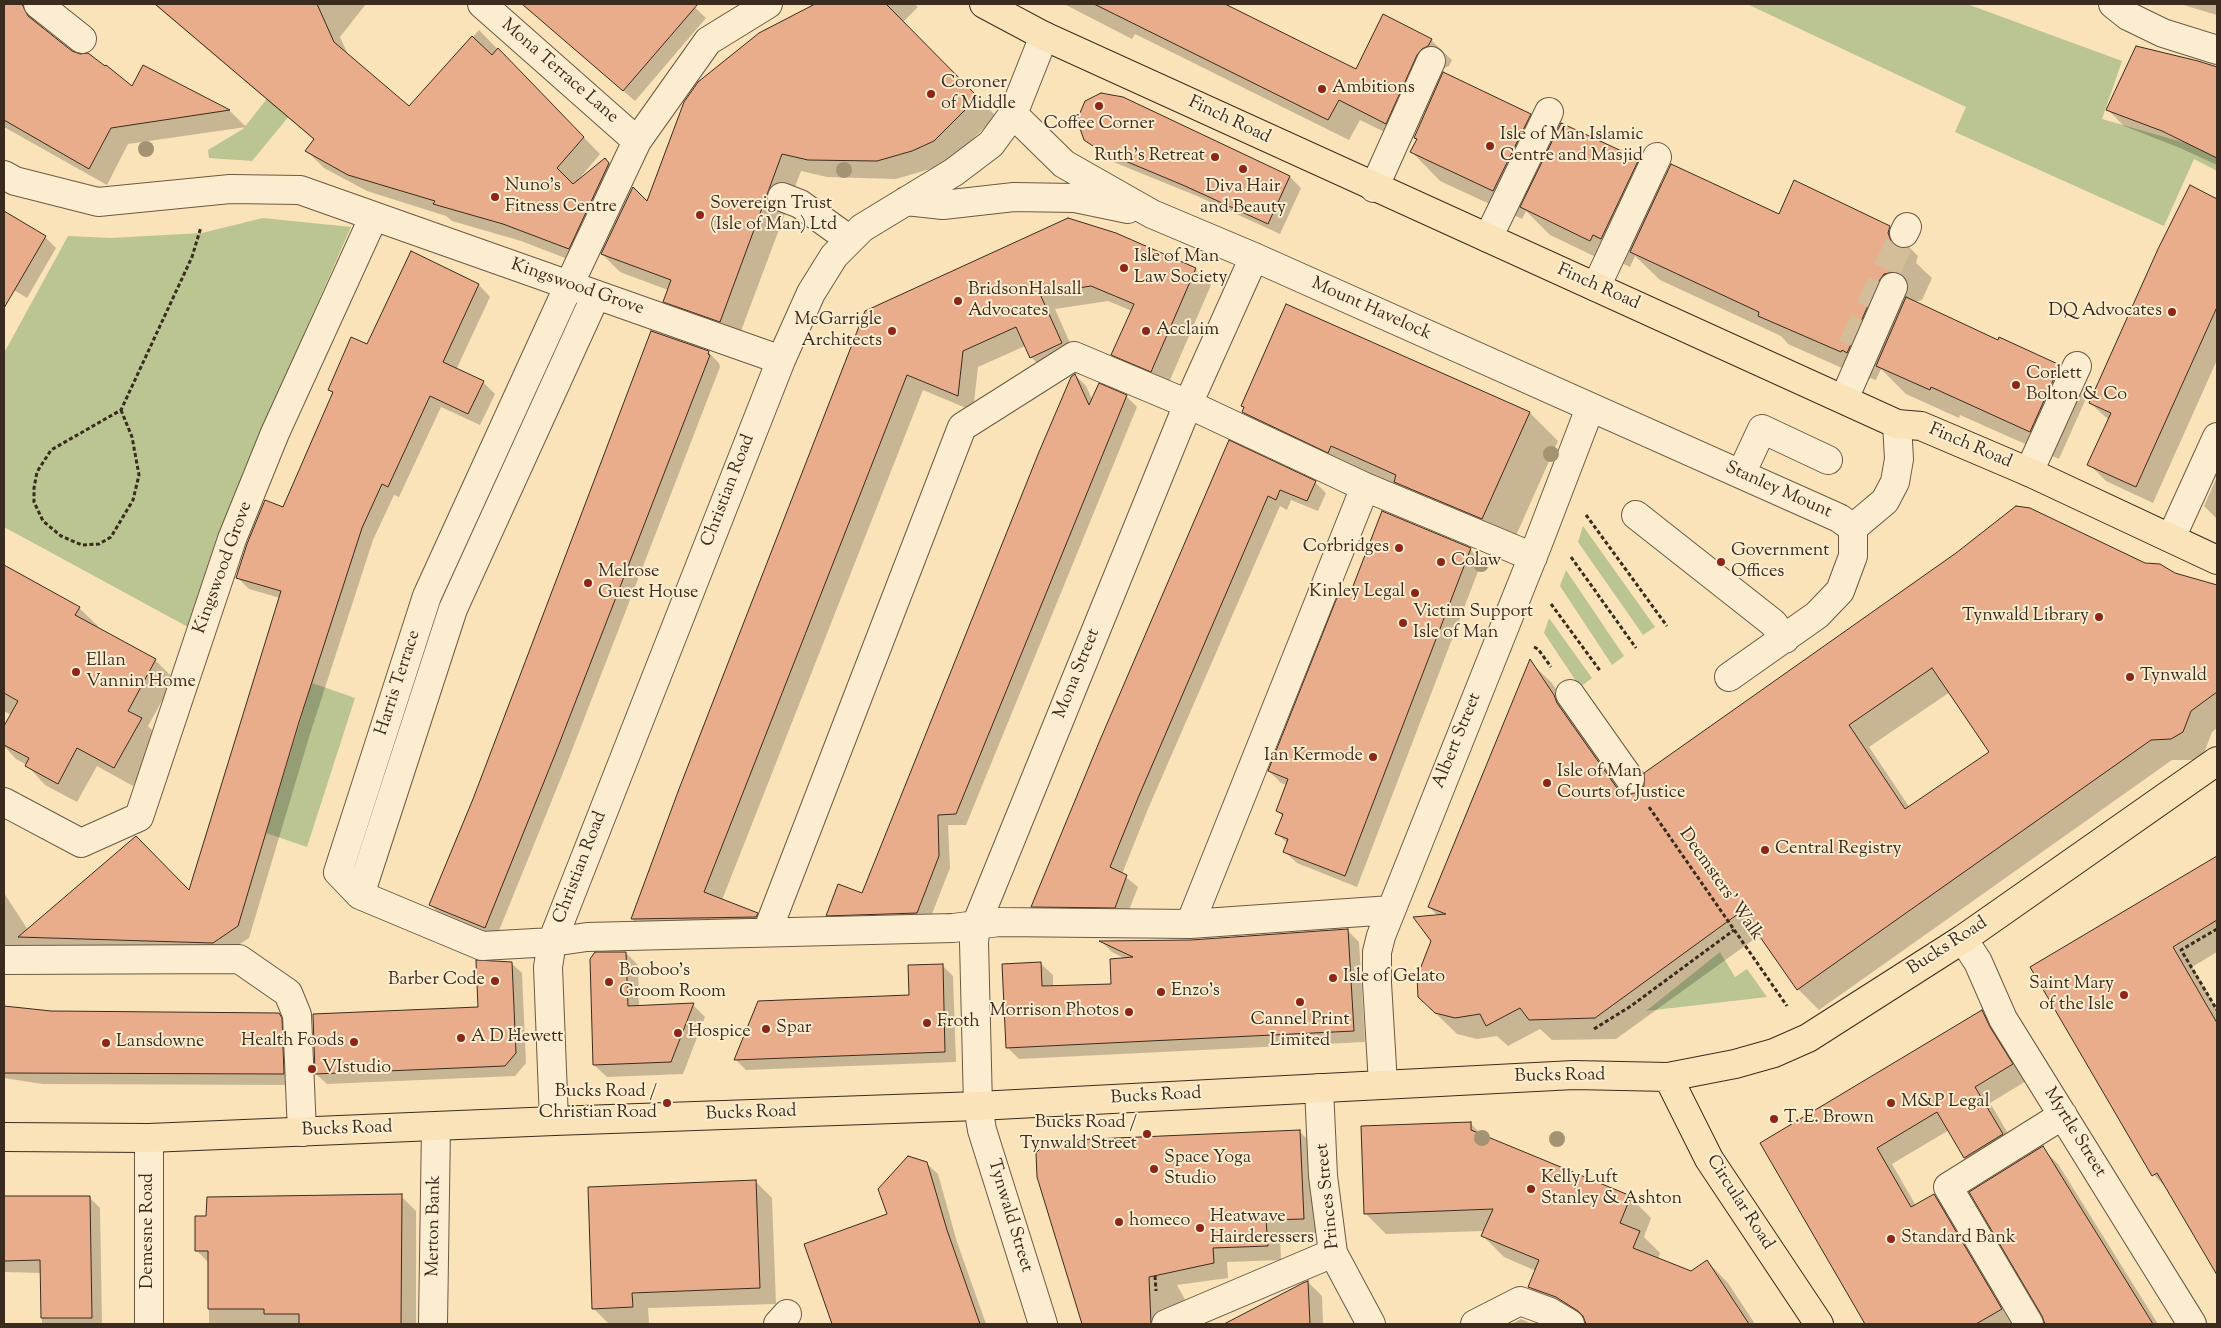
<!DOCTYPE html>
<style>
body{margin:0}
#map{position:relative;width:2221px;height:1328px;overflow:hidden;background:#fae3b8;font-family:"Sorts Mill Goudy",serif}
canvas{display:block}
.frame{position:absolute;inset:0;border:5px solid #3b2b1e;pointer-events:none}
</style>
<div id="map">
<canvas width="2221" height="1328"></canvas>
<div class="frame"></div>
</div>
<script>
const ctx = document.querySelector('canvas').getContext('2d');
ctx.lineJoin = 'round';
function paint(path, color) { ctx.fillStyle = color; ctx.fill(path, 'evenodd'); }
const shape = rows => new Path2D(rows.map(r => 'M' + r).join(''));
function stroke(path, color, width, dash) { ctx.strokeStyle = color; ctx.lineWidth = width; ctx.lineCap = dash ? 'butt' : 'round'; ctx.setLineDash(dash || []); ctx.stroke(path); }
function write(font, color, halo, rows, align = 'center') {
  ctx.font = font + ' "Sorts Mill Goudy",serif'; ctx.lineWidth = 4; ctx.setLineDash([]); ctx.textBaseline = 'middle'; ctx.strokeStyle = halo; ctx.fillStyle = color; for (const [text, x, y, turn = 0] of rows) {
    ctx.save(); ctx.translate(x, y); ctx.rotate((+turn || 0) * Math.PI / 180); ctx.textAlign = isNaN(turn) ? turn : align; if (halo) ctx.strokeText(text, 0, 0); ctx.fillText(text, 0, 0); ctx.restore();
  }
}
paint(shape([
 [1747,4,1967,4,2122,61,2102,119,2217,152,2217,171,2194,159,2164,226,1955,132,1966,107],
 [300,57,323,75,252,161,209,158,208,150,243,129],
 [263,218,351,227,244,470,188,627,4,527,4,353,68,236,110,238,202,233],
 [1583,526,1655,627,1643,635,1578,542],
 [1566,570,1624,656,1612,665,1560,586],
 [1549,618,1592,678,1580,687,1544,633],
 [312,683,355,698,307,847,266,833],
 [1720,952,1735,977,1747,969,1767,997,1646,1011]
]), '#bac592');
paint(shape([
 [4,4,64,4,39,20,40,27,72,52,133,88,144,66,230,111,246,127,128,144,107,185,4,127],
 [154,4,366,4,340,37,349,57,409,108,479,30,600,154,580,178,605,160,626,181,586,266,521,241,452,221,446,216,367,191,324,168,307,151,314,140],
 [522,4,691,4,706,18,635,101],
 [818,4,914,4,918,7,903,22,996,116,953,159,930,169,896,179,827,177,801,171,738,339,682,319,664,301,668,290,620,272,602,254,647,203,803,12],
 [1064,4,1222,4,1356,70,1431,40,1452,60,1449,66,1442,69,1407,143,1360,120,1349,140,1135,34,1132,39],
 [2180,4,2217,4,2217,15],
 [2213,66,2217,68,2217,165,2180,148,2124,126,2107,109],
 [1530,115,1554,140,1638,160,1662,185,1779,216,1889,227,1918,256,1916,263,1932,278,1922,300,1914,302,1999,341,2000,339,2060,366,2088,394,2059,459,1960,415,1959,418,1906,394,1881,369,1876,380,1870,378,1869,380,1788,344,1781,336,1660,280,1635,256,1630,267,1622,263,1619,268,1550,235,1526,211,1522,219,1440,181,1412,152,1418,140,1415,137],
 [1085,139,1290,177,1301,188,1280,234,1197,196,1111,161],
 [2190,187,2217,200,2217,360,2153,503,2106,481,2089,464,2109,420,2090,403],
 [4,213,45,237,56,248,27,298,4,284],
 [412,253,479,285,490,297,456,370,483,382,495,394,480,425,441,407,399,497,394,495,373,540,310,734,249,938,225,954,4,947,4,893,28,930,190,892,280,598,249,589,237,577,284,509,333,393,329,389,368,346],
 [1195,269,1211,285,1167,387,1129,370,1113,354,1132,311,1108,301,1055,309,1077,359,1047,373,1031,357,1025,346,978,367,973,411,923,390,722,900,757,914,773,930,648,935,632,919,680,789,866,312],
 [708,352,719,363,720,367,567,763,496,938,442,916,431,905],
 [1075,375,1086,386,1093,401,1126,396,1137,407,966,825,948,825,950,868,928,924,838,926,827,915,862,894],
 [1243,406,1530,413,1558,441,1511,547,1272,440,1243,412,1245,408],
 [1230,442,1315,482,1326,493,1318,511,1291,500,1287,510,1280,506,1148,809,1122,874,1138,887,1126,918,1043,917,1032,906],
 [2217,477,2217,519,2204,506],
 [1470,549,1482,561,1357,887,1297,863,1285,852,1288,844,1277,833,1284,817,1277,811,1287,785,1281,783,1269,771,1351,596],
 [2145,564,2217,588,2217,728,2212,732,2204,753,2193,760,2172,760,1819,1010,1798,989,1760,935,1616,1039,1552,1040,1540,1029,1508,1046,1497,1036,1477,1039,1457,1034,1419,997,1438,916,1429,907,1530,662,1551,682,1575,717,1578,725,1627,795,1631,796],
 [1950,692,1991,753,1910,808,1869,747],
 [4,566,79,608,98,626,97,629,155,660,174,679,148,726,160,738,133,786,97,766,77,802,45,785,27,765,16,759,4,746,4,729,11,715,4,711],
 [2217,858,2217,952,2192,967,2217,1010,2217,1272,2169,1191,2154,1175,2032,968],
 [1347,930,1359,942,1365,1042,1019,1059,1007,1047,1041,964,1053,975,1053,987,1113,985,1126,959,1112,952,1102,942,1191,941],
 [626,953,638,965,639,1006,693,1005,705,1017,683,1074,607,1077,594,1065],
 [511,963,522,973,526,1063,515,1076,327,1084,316,1074,480,1009],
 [942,965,953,976,956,1062,746,1070,735,1059,910,996],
 [4,1007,51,1012,278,1015,290,1026,294,1085,43,1084,4,1078],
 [1982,1012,1998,1028,2028,1080,1990,1103,2018,1150,1981,1173,1965,1158,1949,1130,1892,1164,1916,1206,1934,1196,1950,1211,2016,1324,1887,1324,1884,1318,1873,1324,1857,1308,1762,1143],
 [1470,1123,1484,1137,1630,1197,1651,1218,1644,1237,1660,1253,1658,1259,1692,1273,1707,1261,1728,1283,1755,1324,1587,1324,1581,1320,1550,1308,1529,1287,1536,1271,1504,1257,1483,1236,1485,1231,1386,1234,1365,1213],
 [1299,1131,1314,1146,1318,1233,1280,1234,1281,1260,1227,1262,1228,1278,1177,1285,1194,1316,1177,1324,1083,1324,1038,1177],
 [2042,1148,2058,1164,2158,1324,2046,1324],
 [926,1163,938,1174,957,1242,986,1324,833,1324,806,1245,888,1215],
 [756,1182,772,1198,776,1304,648,1308,649,1323,620,1324,609,1324,593,1308],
 [401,1196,416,1211,416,1324,209,1324,209,1263,196,1250],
 [4,1197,89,1197,100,1208,102,1324,42,1324,42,1273,4,1272],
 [1308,1282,1322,1296,1323,1324,1227,1324],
 [1521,1319,1532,1324,1512,1324]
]), '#0003');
const building = shape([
 [4,4,22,4,28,16,72,51,80,54,88,53,105,66,106,65,132,86,143,65,230,110,111,128,89,169,4,120,4,4],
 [155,4,317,4,334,42,409,106,472,36,492,55,498,48,584,137,557,168,573,184,605,158,609,163,569,249,503,224,433,204,435,201,348,175,305,151,314,139,155,4],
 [522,4,698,4,623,91,522,4],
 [815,4,886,4,978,97,934,141,912,151,877,161,808,160,782,154,720,322,663,302,671,280,601,254,633,187,647,201,684,102,698,82,759,33,815,4],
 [1094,4,1225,4,1356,69,1383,14,1432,39,1428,46,1422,49,1417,55,1386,124,1339,100,1328,120,1094,4],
 [2136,46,2198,61,2217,67,2217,158,2162,131,2106,110,2136,46],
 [1443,72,1531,114,1493,191,1410,152,1417,139,1414,138,1443,72],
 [1101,93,1123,97,1290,176,1268,224,1185,186,1099,150,1084,140,1077,120,1085,101,1101,93],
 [1561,123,1639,159,1601,239,1593,235,1590,241,1520,207,1561,123],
 [1671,164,1779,214,1794,180,1890,226,1888,233,1891,241,1897,247,1904,248,1894,272,1884,274,1879,281,1847,353,1842,350,1841,352,1758,316,1759,312,1630,252,1671,164],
 [2190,185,2217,199,2217,307,2136,487,2087,465,2111,413,2089,403,2158,249,2190,185],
 [4,211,46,236,4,308,4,211],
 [1068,218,1116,233,1196,268,1151,372,1111,355,1134,304,1091,286,1040,294,1062,343,1030,358,1016,327,963,351,958,396,907,375,704,892,758,913,756,917,631,919,679,789,865,311,1068,218],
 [411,251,479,284,443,362,484,381,468,414,430,396,388,487,382,484,362,528,299,722,238,926,213,943,18,937,136,836,189,890,281,591,236,578,247,544,265,500,283,507,333,392,328,390,351,337,367,344,411,251],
 [1906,297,1998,340,1999,337,2060,365,2030,432,1931,387,1930,390,1876,366,1906,297],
 [1286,304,1530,412,1482,519,1394,482,1396,475,1331,446,1328,453,1242,412,1244,407,1241,406,1286,304],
 [651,331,709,351,708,354,710,355,556,752,485,928,429,905,473,799,651,331],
 [1075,374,1089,405,1099,383,1127,395,956,814,938,815,939,856,917,913,826,916,838,884,862,893,1039,452,1071,377,1075,374],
 [1229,440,1316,481,1307,501,1280,490,1276,500,1268,496,1138,798,1110,867,1127,875,1115,908,1031,907,1100,740,1229,440],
 [2016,506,2030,508,2145,563,2160,564,2175,573,2217,585,2217,692,2191,711,2183,732,2171,739,2151,740,1797,990,1742,911,1595,1018,1529,1020,1520,1008,1486,1026,1480,1014,1455,1018,1435,1013,1418,997,1417,977,1431,941,1413,917,1446,914,1428,907,1530,659,1554,695,1557,703,1617,788,1624,793,1632,794,1639,791,1644,786,1644,773,1956,553,2016,506],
 [1932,668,1989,752,1905,809,1849,725,1932,668],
 [1382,511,1471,548,1345,876,1283,852,1288,839,1275,834,1283,814,1276,811,1288,779,1268,771,1340,590,1350,594,1382,511],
 [4,565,80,607,75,615,156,659,128,711,142,718,114,768,77,748,58,784,25,766,29,758,4,745,4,726,18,701,4,693,4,565],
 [2217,856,2217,920,2173,947,2217,1023,2217,1275,2157,1173,2152,1176,2030,967,2217,856],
 [1348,929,1354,1031,1006,1048,1002,964,1041,962,1042,986,1111,984,1110,959,1133,957,1099,941,1191,940,1348,929],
 [595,952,626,952,628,1006,694,1003,671,1062,593,1065,590,959,595,952],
 [476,960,512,962,516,1053,505,1066,315,1074,313,1014,478,1007,476,960],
 [943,964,945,1052,734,1060,758,1001,909,995,908,965,943,964],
 [4,1006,51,1011,279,1013,282,1018,284,1074,4,1073,4,1006],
 [1982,1010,1990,1027,2013,1064,1975,1087,2003,1134,1964,1158,1937,1112,1877,1148,1911,1207,1934,1194,2002,1309,1976,1324,1865,1324,1760,1143,1982,1010],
 [1471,1122,1471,1130,1631,1196,1620,1223,1640,1231,1633,1248,1691,1271,1707,1260,1749,1324,1586,1324,1583,1316,1578,1311,1556,1297,1528,1287,1539,1260,1481,1236,1493,1209,1364,1214,1361,1126,1471,1122],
 [1300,1130,1304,1219,1266,1220,1268,1246,1213,1248,1214,1263,1149,1277,1151,1324,1082,1324,1037,1177,1036,1153,1048,1141,1300,1130],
 [2043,1146,2081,1208,2153,1324,2045,1324,2042,1316,1969,1192,2043,1146],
 [908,1156,927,1162,947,1230,980,1324,832,1324,804,1244,887,1214,878,1189,908,1156],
 [756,1180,760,1288,632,1293,633,1307,592,1309,588,1187,756,1180],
 [402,1194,401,1324,299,1324,299,1314,264,1314,264,1309,208,1309,208,1251,195,1251,195,1216,206,1216,207,1197,402,1194],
 [4,1196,90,1196,92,1318,41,1318,40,1260,4,1261,4,1196],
 [1308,1281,1310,1324,1224,1324,1303,1283,1308,1281]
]);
paint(building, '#eaad8b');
stroke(building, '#3b2b1e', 1);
stroke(shape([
 [1852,346,1904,233]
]), '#d4be99', 28, [28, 14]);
const minor = shape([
 [38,4,82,39],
 [482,4,637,141],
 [768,4,708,41,637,141,569,285,427,596,338,872,360,895,482,946,552,942,587,937,953,928,999,922,1190,924,1391,910],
 [2113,4,2128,16,2163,33,2217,50],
 [1013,114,1064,164,1152,214,1254,257,1839,518,1853,528],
 [4,175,15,181,98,202,230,189,300,190,781,360],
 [1374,188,1431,61],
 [782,197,800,204,850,240],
 [906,201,943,205,1014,197,1075,198,1128,209],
 [1904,233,1907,227],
 [1488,238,1549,112],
 [1596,287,1657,157],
 [1844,399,1893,287],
 [2029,472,2077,366],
 [1741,474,1762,429,1828,460],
 [1636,515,1773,623,1785,639],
 [1853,528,1885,501,1895,482,1899,459,1897,424],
 [2171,538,2217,437],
 [1729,677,1817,615,1840,591,1853,556,1853,528],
 [1570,694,1630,779],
 [4,802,81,843,139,817,232,539,275,433,374,216],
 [360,895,453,609,596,295],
 [1190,924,1365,487],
 [767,932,962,427,1074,356,1188,404,1365,487,1533,557],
 [1963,939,1978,962,2003,1019,2192,1324],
 [4,960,239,959,288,993,297,1015,302,1132],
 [1383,1084,1377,983,1377,952,1381,936,1539,541,1590,408],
 [1319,1088,1323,1176,1333,1253,1371,1324],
 [554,1121,548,967,552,942,781,360,811,293,834,256,862,228,954,172,991,144,1013,114,1044,36],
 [149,1324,149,1138],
 [433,1324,436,1127],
 [778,1324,787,1314],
 [1043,1324,982,1130,978,1106,974,942,976,925,1188,404,1254,257],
 [1166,1324,1333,1253],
 [1475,1324,1520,1301,1550,1312,1570,1324],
 [2029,1324,1948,1187,2063,1115]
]);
const major = shape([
 [984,4,1044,36,1897,424,1921,426,2029,472,2217,560],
 [1668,1077,1709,1159,1819,1324],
 [4,1137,149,1138,554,1121,978,1106,1574,1075,1668,1077,1735,1064,1774,1053,1808,1038,1963,939,2217,761]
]);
stroke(minor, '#6b5944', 30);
stroke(major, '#3b2b1e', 30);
stroke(shape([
 [121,410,132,437,139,475,133,500,111,537,99,544,82,545,61,536,43,521,34,502,34,488,37,472,51,450,121,410,192,257,201,227],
 [1586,515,1667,626],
 [1571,557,1636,648],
 [1551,604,1601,672],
 [1534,647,1538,649,1551,667],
 [1649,807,1787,1006],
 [2217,929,2181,950,2217,1010],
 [1594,1029,1631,1006,1734,930],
 [1155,1276,1156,1291]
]), '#3b2b1e', 3, [4, 2.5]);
stroke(minor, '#fcedd1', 28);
stroke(major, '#fae3b8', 28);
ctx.fillStyle = '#a39373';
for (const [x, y] of [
 [146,149],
 [844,170],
 [1551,454],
 [1481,564],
 [1482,1138],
 [1557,1139]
]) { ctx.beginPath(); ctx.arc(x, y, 8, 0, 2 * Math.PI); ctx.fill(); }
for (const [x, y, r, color] of [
 [1322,89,5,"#8f2418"],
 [931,94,5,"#8f2418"],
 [1099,106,5,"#8f2418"],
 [1490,146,5,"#8f2418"],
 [1215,157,5,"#8f2418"],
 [1243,169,5,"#8f2418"],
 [495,197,5,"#8f2418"],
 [700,215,5,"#8f2418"],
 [1124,268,5,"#8f2418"],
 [958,301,5,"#8f2418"],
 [2172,312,5,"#8f2418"],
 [892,331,5,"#8f2418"],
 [1146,331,5,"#8f2418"],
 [2016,385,5,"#8f2418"],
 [1399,548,5,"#8f2418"],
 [1441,562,5,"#8f2418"],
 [1721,562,5,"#8f2418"],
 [588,583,5,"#8f2418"],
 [1415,593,5,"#8f2418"],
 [2099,617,5,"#8f2418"],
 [1403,623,5,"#8f2418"],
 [76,672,5,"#8f2418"],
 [2130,677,5,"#8f2418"],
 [1373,757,5,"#8f2418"],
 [1547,783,5,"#8f2418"],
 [1765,850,5,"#8f2418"],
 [1333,978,5,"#8f2418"],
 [495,981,5,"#8f2418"],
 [609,982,5,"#8f2418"],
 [1161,992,5,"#8f2418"],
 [2124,995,5,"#8f2418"],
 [1300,1002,5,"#8f2418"],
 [1129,1012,5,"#8f2418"],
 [927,1023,5,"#8f2418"],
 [766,1029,5,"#8f2418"],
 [678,1033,5,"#8f2418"],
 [461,1038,5,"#8f2418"],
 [354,1042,5,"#8f2418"],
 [106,1043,5,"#8f2418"],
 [312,1069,5,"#8f2418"],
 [667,1103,5,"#8f2418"],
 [1891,1103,5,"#8f2418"],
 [1774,1119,5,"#8f2418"],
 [1147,1134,5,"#8f2418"],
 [1154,1169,5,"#8f2418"],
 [1531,1189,5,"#8f2418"],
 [1119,1222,5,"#8f2418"],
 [1200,1228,5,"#8f2418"],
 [1891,1239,5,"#8f2418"]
]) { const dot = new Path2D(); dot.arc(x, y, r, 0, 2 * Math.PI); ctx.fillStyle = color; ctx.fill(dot); stroke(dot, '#fcedd1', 2); }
write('18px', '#3b2b1e', '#fcedd1', [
 ["Mona Terrace Lane",559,72,41],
 ["Finch Road",1229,121,25],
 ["Kingswood Grove",577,288,19],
 ["Finch Road",1598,288,24],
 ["Mount Havelock",1371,310,24],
 ["Finch Road",1970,447,23],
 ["Christian Road",729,491,-69],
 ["Stanley Mount",1778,491,24],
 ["Kingswood Grove",224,568,-70],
 ["Mona Street",1078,674,-68],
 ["Harris Terrace",399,683,-72],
 ["Albert Street",1458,741,-68],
 ["Christian Road",581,868,-69],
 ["Deemsters' Walk",1720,885,55],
 ["Bucks Road",1948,947,-33],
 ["Bucks Road",1560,1077,-1],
 ["Bucks Road",1156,1097,-3],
 ["Bucks Road",751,1114,-2],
 ["Bucks Road",347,1130,-2],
 ["Myrtle Street",2074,1133,58],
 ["Princes Street",1329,1196,-96],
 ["Circular Road",1739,1203,57],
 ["Tynwald Street",1009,1216,73],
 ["Merton Bank",435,1226,-89],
 ["Demesne Road",149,1231,-90]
]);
write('18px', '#3b2b1e', '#fcedd1', [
 ["Coroner",941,84],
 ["of Middle",941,105],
 ["Ambitions",1332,89],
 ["Coffee Corner",1099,125,"center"],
 ["Isle of Man Islamic",1500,136],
 ["Centre and Masjid",1500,157],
 ["Ruth's Retreat",1205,157,"right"],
 ["Nuno's",505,187],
 ["Fitness Centre",505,208],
 ["Diva Hair",1243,188,"center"],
 ["and Beauty",1243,209,"center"],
 ["Sovereign Trust",710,205],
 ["(Isle of Man) Ltd",710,226],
 ["Isle of Man",1134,258],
 ["Law Society",1134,279],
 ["BridsonHalsall",968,291],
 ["Advocates",968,312],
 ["DQ Advocates",2162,312,"right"],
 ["McGarrigle",882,321,"right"],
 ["Architects",882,342,"right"],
 ["Acclaim",1156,331],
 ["Corlett",2026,375],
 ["Bolton & Co",2026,396],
 ["Corbridges",1389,548,"right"],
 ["Government",1731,552],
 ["Offices",1731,573],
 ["Colaw",1451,562],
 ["Melrose",598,573],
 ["Guest House",598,594],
 ["Kinley Legal",1405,593,"right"],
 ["Victim Support",1413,613],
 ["Isle of Man",1413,634],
 ["Tynwald Library",2089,617,"right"],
 ["Ellan",86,662],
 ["Vannin Home",86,683],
 ["Tynwald",2140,677],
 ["Ian Kermode",1363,757,"right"],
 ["Isle of Man",1557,773],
 ["Courts of Justice",1557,794],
 ["Central Registry",1775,850],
 ["Booboo's",619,972],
 ["Groom Room",619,993],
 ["Isle of Gelato",1343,978],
 ["Barber Code",485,981,"right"],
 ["Saint Mary",2114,985,"right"],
 ["of the Isle",2114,1006,"right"],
 ["Enzo's",1171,992],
 ["Morrison Photos",1119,1012,"right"],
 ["Cannel Print",1300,1021,"center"],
 ["Limited",1300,1042,"center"],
 ["Froth",937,1023],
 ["Spar",776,1029],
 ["Hospice",688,1033],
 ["A D Hewett",471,1038],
 ["Health Foods",344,1042,"right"],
 ["Lansdowne",116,1043],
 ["VIstudio",322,1069],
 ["Bucks Road /",657,1093,"right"],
 ["Christian Road",657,1114,"right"],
 ["M&P Legal",1901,1103],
 ["T. E. Brown",1784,1119],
 ["Bucks Road /",1137,1124,"right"],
 ["Tynwald Street",1137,1145,"right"],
 ["Space Yoga",1164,1159],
 ["Studio",1164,1180],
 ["Kelly Luft",1541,1179],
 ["Stanley & Ashton",1541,1200],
 ["Heatwave",1210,1218],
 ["Hairderessers",1210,1239],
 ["homeco",1129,1222],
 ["Standard Bank",1901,1239]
], 'left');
</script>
